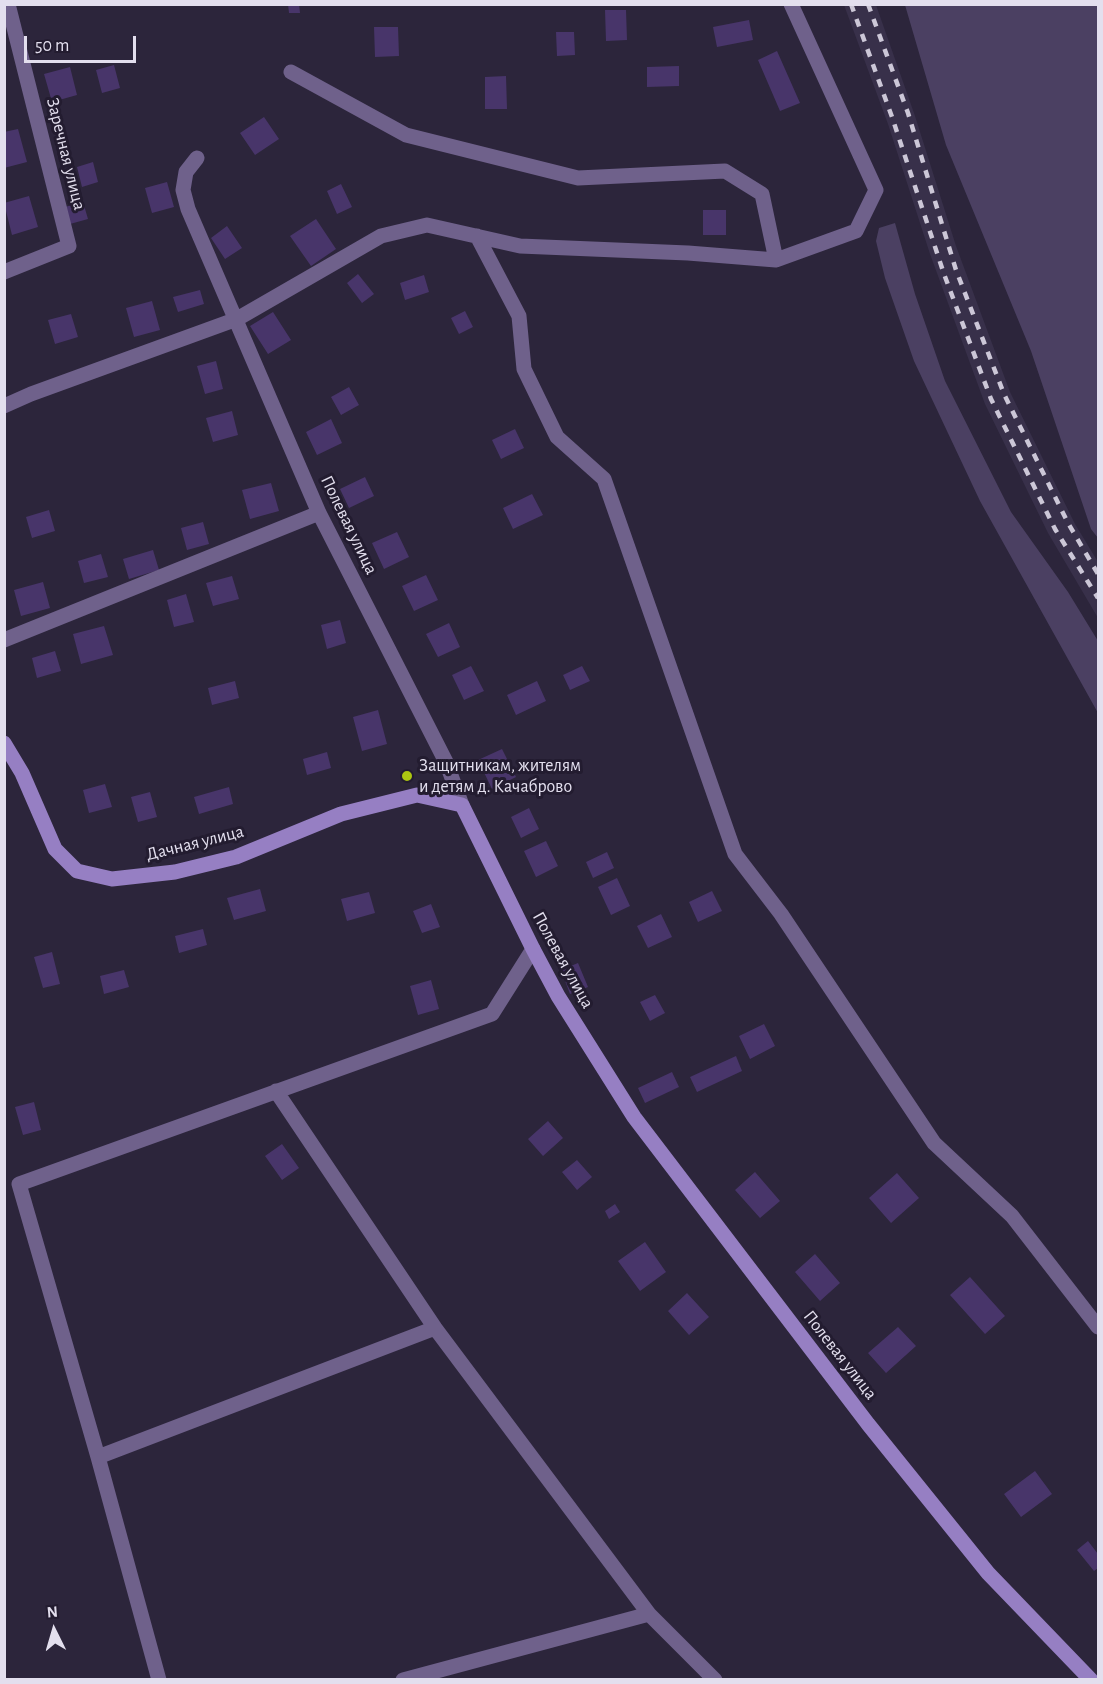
<!DOCTYPE html>
<meta charset="utf-8">
<style>
body{margin:0}
#map{position:relative;width:1103px;height:1684px;overflow:hidden;background:#2c253b;font-family:"Alegreya Sans",sans-serif}
canvas{display:block}
.frame{position:absolute;inset:0;border:6px solid #e3dfee;pointer-events:none}
.north{position:absolute;left:24px;top:1600px;width:60px;height:60px;-webkit-text-stroke:4px #231c30;paint-order:stroke;rotate:355deg;font-size:16px;font-weight:700;line-height:24px;text-align:center;color:#e3dfee}
.north::after{content:'';display:block;margin:auto;width:21px;height:27px;background:#e3dfee;clip-path:polygon(50% 0,100% 100%,50% 72%,0 100%)}
.scale{position:absolute;left:24px;top:36px;width:112px;height:27px;box-sizing:border-box;border:3px solid #e3dfee;border-top:0;padding-left:8px;font-size:18px;line-height:21px;white-space:nowrap;color:#e3dfee;-webkit-text-stroke:4px #231c30;paint-order:stroke}
</style>
<div id="map">
<canvas width="1103" height="1684"></canvas>
<div class="frame"></div>
<div class="north">N</div>
<div class="scale">50 m</div>
</div>
<script>
const ctx = document.querySelector('canvas').getContext('2d');
ctx.lineJoin = 'round';
function paint(path, color) { ctx.fillStyle = color; ctx.fill(path, 'evenodd'); }
const shape = rows => new Path2D(rows.map(r => 'M' + r).join(''));
function stroke(path, color, width, dash) { ctx.strokeStyle = color; ctx.lineWidth = width; ctx.lineCap = dash ? 'butt' : 'round'; ctx.setLineDash(dash || []); ctx.stroke(path); }
function write(font, color, halo, rows, align = 'center') {
  ctx.font = font + ' "Alegreya Sans",sans-serif'; ctx.lineWidth = 6; ctx.setLineDash([]); ctx.textBaseline = 'middle'; ctx.strokeStyle = halo; ctx.fillStyle = color; for (const [text, x, y, turn = 0] of rows) {
    ctx.save(); ctx.translate(x, y); ctx.rotate((+turn || 0) * Math.PI / 180); ctx.textAlign = isNaN(turn) ? turn : align; if (halo) ctx.strokeText(text, 0, 0); ctx.fillText(text, 0, 0); ctx.restore();
  }
}
paint(shape([
 [844,5,876,5,915,116,956,246,1010,392,1075,524,1098,562,1098,618,1048,533,985,404,930,254,888,124]
]), '#38304a');
paint(shape([
 [905,5,1098,5,1098,538,1091,529,1031,351,946,145],
 [895,223,915,294,945,381,1011,512,1068,592,1098,641,1098,713,980,501,914,361,885,278,876,241,879,228]
]), '#4b4062');
paint(shape([
 [288,4,299,4,300,13,289,13],
 [605,10,626,10,627,40,606,41],
 [749,20,753,40,717,47,713,27],
 [374,27,398,27,399,56,375,57],
 [556,32,574,32,575,55,557,56],
 [777,51,800,103,780,111,758,60],
 [114,65,120,88,102,93,96,70],
 [679,66,679,86,647,87,647,67],
 [70,67,77,95,52,102,44,74],
 [506,76,507,109,485,109,485,77],
 [264,117,279,139,255,155,240,133],
 [18,129,27,162,4,168,4,132],
 [93,162,98,182,82,187,77,167],
 [167,182,174,207,152,213,145,188],
 [341,184,352,207,337,214,327,191],
 [29,196,38,227,12,235,4,203],
 [83,202,88,219,70,224,65,207],
 [703,210,726,210,726,235,703,235],
 [316,219,336,249,311,266,290,236],
 [227,226,242,248,225,259,211,238],
 [358,274,374,294,362,303,347,283],
 [424,275,429,292,405,300,400,283],
 [200,290,204,304,178,312,173,297],
 [152,301,160,330,134,337,126,308],
 [465,311,473,327,459,334,451,318],
 [273,312,291,340,268,354,250,326],
 [71,314,78,337,55,344,48,320],
 [216,361,223,389,205,394,197,366],
 [349,387,359,405,341,415,331,397],
 [232,411,238,435,213,442,206,418],
 [331,419,342,443,317,455,306,432],
 [515,429,524,448,501,459,492,440],
 [365,477,374,496,349,508,340,489],
 [271,483,279,511,250,519,242,490],
 [532,494,543,515,513,529,503,508],
 [49,510,55,531,32,538,26,517],
 [203,522,209,544,187,550,181,528],
 [397,532,409,557,384,569,372,543],
 [153,550,159,570,129,579,123,559],
 [101,554,108,577,84,583,78,561],
 [426,575,438,600,414,611,402,586],
 [232,576,239,599,213,606,206,583],
 [43,582,50,608,21,616,14,590],
 [186,594,194,622,174,627,167,600],
 [340,620,346,643,327,649,321,625],
 [449,623,460,647,438,657,426,634],
 [104,626,113,655,81,664,73,634],
 [55,651,61,671,37,678,32,658],
 [471,666,484,691,464,700,452,675],
 [582,666,590,681,570,690,563,675],
 [235,681,239,698,212,705,208,688],
 [537,681,546,701,516,715,507,695],
 [378,710,387,744,362,751,353,717],
 [502,749,516,777,492,789,478,760],
 [327,752,331,768,307,775,303,759],
 [105,784,112,807,89,813,83,790],
 [229,787,233,804,199,814,194,797],
 [150,792,157,817,138,822,131,797],
 [529,808,539,829,521,838,511,817],
 [546,841,558,866,536,877,524,851],
 [607,852,614,868,593,878,586,862],
 [617,878,630,906,611,915,598,887],
 [260,889,266,911,234,920,227,898],
 [712,891,722,911,698,922,689,902],
 [369,892,375,913,347,921,341,899],
 [431,904,440,927,422,933,413,911],
 [661,914,672,937,648,948,637,926],
 [203,929,207,945,179,953,175,936],
 [52,952,60,984,43,988,34,957],
 [578,963,588,987,570,994,561,970],
 [124,970,129,987,104,994,100,976],
 [431,980,439,1009,418,1015,410,986],
 [655,995,665,1013,650,1021,640,1002],
 [764,1024,775,1046,750,1059,739,1036],
 [736,1056,742,1071,697,1092,690,1077],
 [672,1072,679,1087,645,1103,638,1088],
 [34,1102,41,1130,23,1135,15,1107],
 [548,1121,563,1138,543,1156,528,1139],
 [282,1144,299,1168,282,1180,265,1156],
 [577,1160,592,1177,577,1190,562,1172],
 [755,1172,780,1201,760,1218,735,1190],
 [897,1173,919,1198,891,1223,869,1198],
 [615,1204,620,1212,609,1219,605,1211],
 [645,1242,666,1272,640,1291,618,1261],
 [815,1254,840,1283,820,1301,795,1272],
 [970,1277,1005,1316,985,1334,950,1295],
 [687,1293,709,1317,689,1335,668,1311],
 [898,1327,916,1346,886,1373,868,1353],
 [1035,1471,1052,1494,1021,1517,1004,1494],
 [1088,1541,1098,1554,1098,1568,1094,1571,1077,1550]
]), '#48356a');
stroke(shape([
 [291,72,406,135,578,178,725,171,762,194,776,260],
 [197,158,186,172,183,190,188,209,319,513,446,762,462,805],
 [477,236,519,316,524,369,557,437,604,479,735,854,781,914,934,1143,1012,1216,1098,1327],
 [4,272,69,246,8,4],
 [4,406,31,394,237,319,381,236,427,225,520,246,688,253,776,260,856,231,876,190,791,4],
 [4,640,319,513],
 [276,1091,435,1328,649,1614,715,1680],
 [98,1457,435,1328],
 [159,1680,98,1457,19,1184,492,1014,533,949],
 [403,1680,649,1614]
]), '#6f618b', 15);
stroke(shape([
 [4,743,22,773,55,849,77,871,112,879,175,872,236,857,341,814,417,795,462,805,533,949,558,996,634,1117,868,1424,988,1573,1091,1680]
]), '#967fc3', 15);
stroke(shape([
 [851,4,892,117,944,274,991,399,1055,529,1098,598],
 [868,4,908,113,956,270,1004,394,1068,523,1098,574]
]), '#ccc7d7', 4.5, [8, 8]);
for (const [x, y, r, color] of [
 [407,776,6,"#acc611"]
]) { const dot = new Path2D(); dot.arc(x, y, r, 0, 2 * Math.PI); ctx.fillStyle = color; ctx.fill(dot); stroke(dot, '#231c30', 2); }
write('18px', '#e3dfee', '#231c30', [
 ["Заречная улица",66,154,76],
 ["Полевая улица",349,525,64],
 ["Дачная улица",195,843,-14],
 ["Полевая улица",563,960,61],
 ["Полевая улица",840,1355,52]
]);
write('18px', '#e3dfee', '#231c30', [
 ["Защитникам, жителям",419,766],
 ["и детям д. Качаброво",419,787]
], 'left');
</script>
